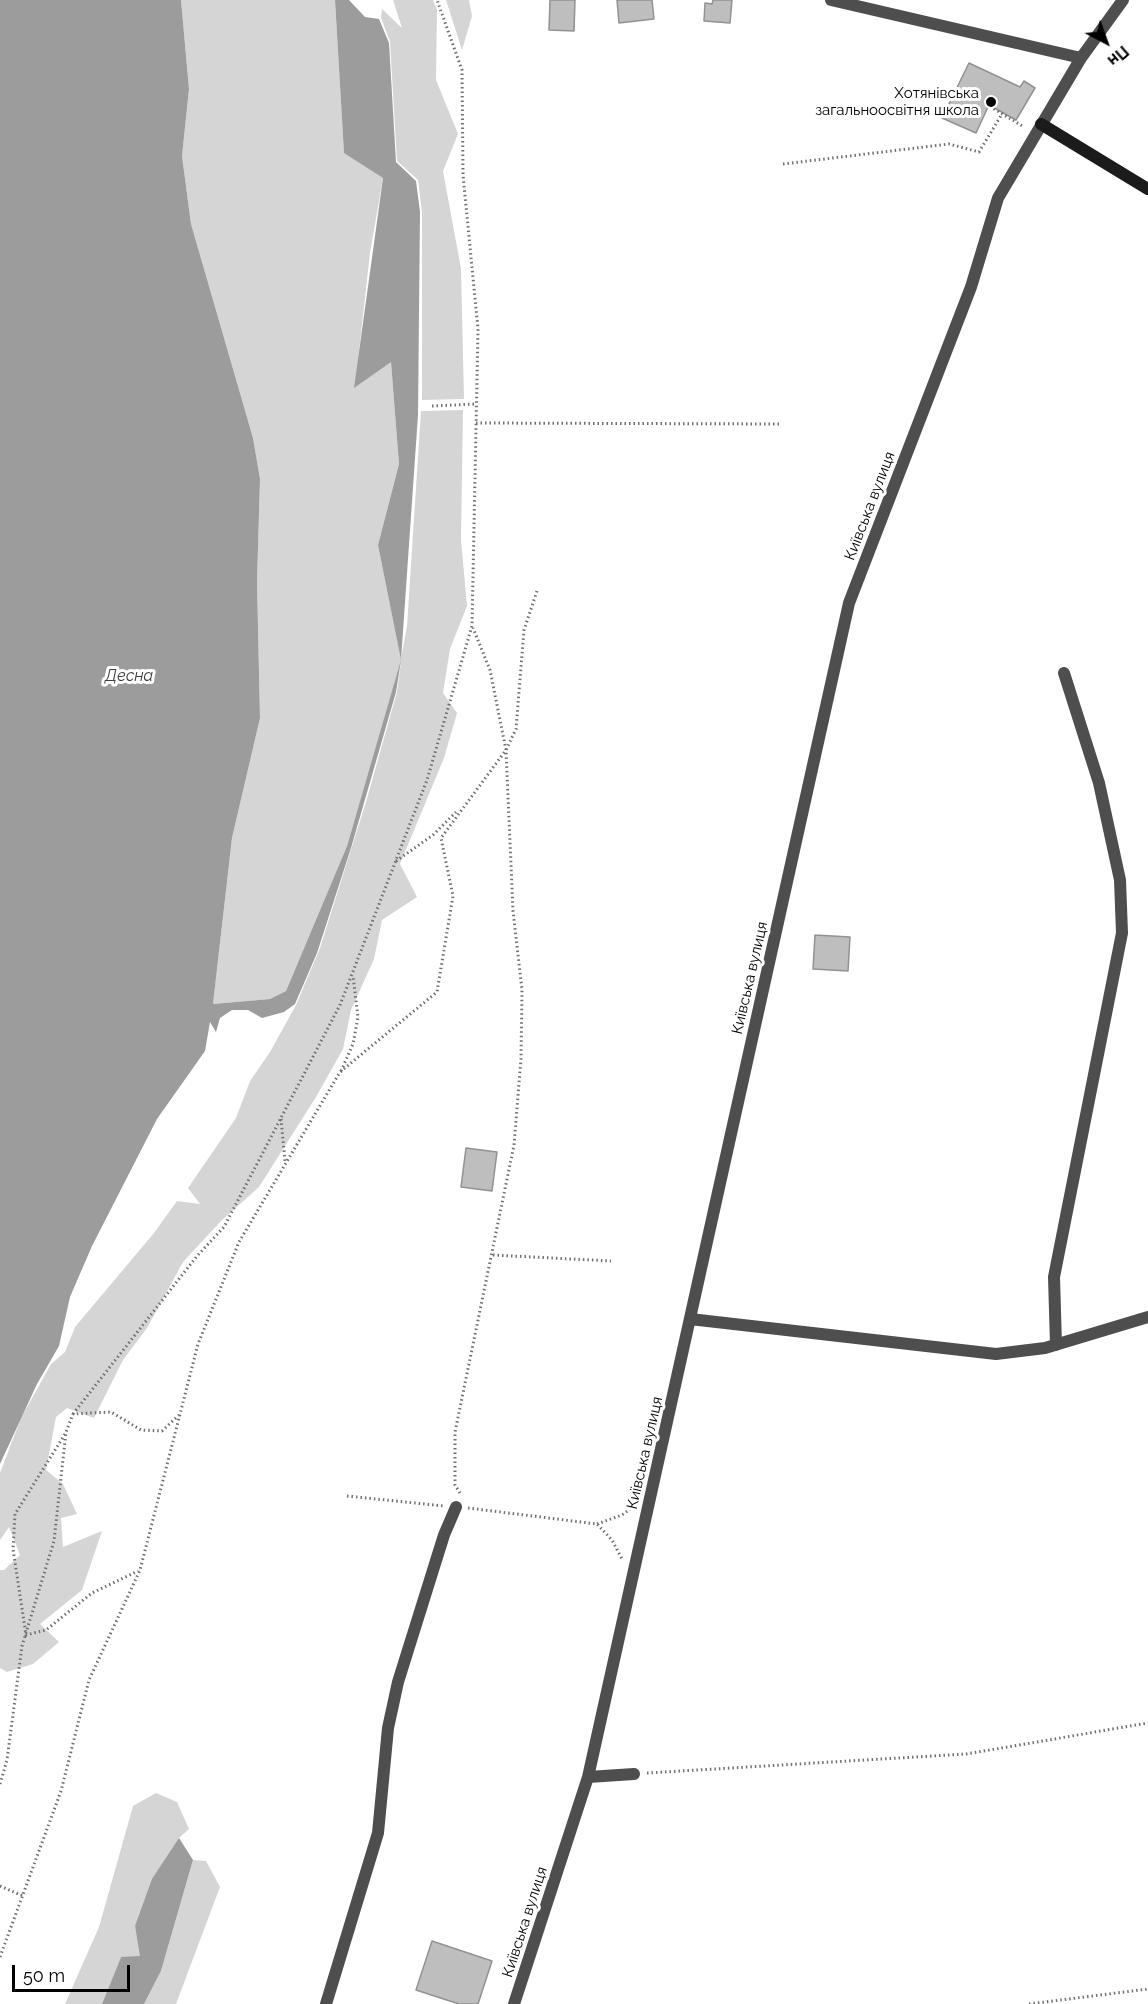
<!DOCTYPE html>
<meta charset="utf-8">
<style>
body{margin:0}
#map{position:relative;width:1148px;height:2004px;overflow:hidden;background:#fff;font-family:Raleway,sans-serif}
canvas{display:block}
.north{position:absolute;left:1076px;top:12px;width:60px;height:60px;-webkit-text-stroke:4px #fff;paint-order:stroke;rotate:139deg;font-size:16px;font-weight:700;line-height:24px;text-align:center;color:#000}
.north::after{content:'';display:block;margin:auto;width:21px;height:27px;background:#000;clip-path:polygon(50% 0,100% 100%,50% 72%,0 100%)}
.scale{position:absolute;left:12px;top:1965px;width:118px;height:27px;box-sizing:border-box;border:3px solid #000;border-top:0;padding-left:8px;font-size:18px;line-height:21px;white-space:nowrap;color:#000;-webkit-text-stroke:4px #fff;paint-order:stroke}
</style>
<div id="map">
<canvas width="1148" height="2004"></canvas>
<div class="north">Пн</div>
<div class="scale">50 m</div>
</div>
<script>
const ctx = document.querySelector('canvas').getContext('2d');
ctx.lineJoin = 'round';
function paint(path, color) { ctx.fillStyle = color; ctx.fill(path, 'evenodd'); }
const shape = rows => new Path2D(rows.map(r => 'M' + r).join(''));
function stroke(path, color, width, dash) { ctx.strokeStyle = color; ctx.lineWidth = width; ctx.lineCap = dash ? 'butt' : 'round'; ctx.setLineDash(dash || []); ctx.stroke(path); }
function write(font, color, halo, rows, align = 'center') {
  ctx.font = font + ' Raleway,sans-serif'; ctx.lineWidth = 6; ctx.setLineDash([]); ctx.textBaseline = 'middle'; ctx.strokeStyle = halo; ctx.fillStyle = color; for (const [text, x, y, turn = 0] of rows) {
    ctx.save(); ctx.translate(x, y); ctx.rotate((+turn || 0) * Math.PI / 180); ctx.textAlign = isNaN(turn) ? turn : align; if (halo) ctx.strokeText(text, 0, 0); ctx.fillText(text, 0, 0); ctx.restore();
  }
}
paint(shape([
 [181,0,335,0,344,152,383,178,370,253,355,387,391,361,399,464,378,545,401,659,407,626,421,411,463,410,461,540,467,606,450,649,443,693,457,713,444,758,400,864,417,897,382,920,374,959,351,1010,343,1049,316,1097,259,1187,221,1221,183,1262,147,1328,123,1360,94,1418,67,1408,56,1417,46,1470,63,1484,77,1514,61,1518,63,1547,102,1531,82,1590,40,1624,59,1642,33,1664,7,1672,0,1668,0,1570,4,1570,20,1555,9,1527,0,1540,0,1473,21,1418,51,1364,65,1352,75,1327,154,1233,177,1201,200,1204,188,1188,236,1118,250,1081,270,1052,296,1005,320,948,366,802,397,692,401,662,347,846,286,991,270,999,213,1004,232,838,260,718,257,581,260,479,253,438,191,224,182,156,189,89],
 [393,0,433,0,437,10,436,80,458,134,443,171,461,269,464,399,422,400,422,212,418,180,397,161,390,42,381,18,382,9,402,28],
 [446,0,469,0,472,16,462,50],
 [156,1793,177,1802,189,1829,179,1838,135,1926,141,1957,121,1957,102,2004,65,2004,99,1927,133,1806],
 [193,1860,206,1861,220,1887,176,2004,144,2004,161,1971]
]), '#d5d5d5');
paint(shape([
 [0,0,181,0,189,89,182,156,191,224,253,438,260,479,257,582,260,718,232,838,213,1004,270,999,286,991,347,846,401,660,378,545,399,464,391,362,354,388,383,178,344,153,335,0,349,0,365,17,379,19,389,43,396,162,416,181,420,212,418,415,401,660,396,692,351,848,317,953,295,1004,284,1012,262,1018,248,1010,232,1010,220,1018,216,1032,210,1022,205,1051,157,1119,92,1246,70,1297,59,1346,37,1384,0,1464],
 [179,1838,193,1860,161,1971,144,2004,102,2004,121,1957,140,1956,135,1926,152,1879]
]), '#9c9c9c');
const building = shape([
 [550,0,575,0,574,31,549,30,550,0],
 [617,0,652,0,654,19,619,23,617,0],
 [713,0,732,0,730,23,704,21,705,3,712,4,713,0],
 [969,63,1020,87,1024,81,1035,88,1016,120,989,105,976,133,942,118,969,63],
 [815,935,850,937,848,971,813,969,815,935],
 [466,1148,497,1152,492,1191,461,1187,466,1148],
 [432,1941,492,1961,478,2004,459,2004,416,1990,432,1941]
]);
paint(building, '#bebebe');
stroke(building, '#929292', 1.5);
stroke(shape([
 [986,104,1024,127],
 [783,164,949,144,979,152,1002,114],
 [432,406,476,404],
 [476,423,780,424],
 [396,861,433,835,456,812],
 [341,1071,353,1044,358,1017,353,976],
 [281,1119,285,1161],
 [493,1255,611,1261],
 [73,1414,197,1256,224,1227,340,1005,427,780,472,626,478,329,463,175,462,70,437,0],
 [65,1434,15,1514,13,1549,26,1635,46,1630,92,1593,138,1571],
 [460,1493,455,1485,455,1432,514,1145,521,1059,522,990,513,911,506,750,490,670,473,628],
 [347,1496,444,1506],
 [468,1508,597,1524,612,1540,622,1559],
 [597,1524,622,1515,633,1507],
 [647,1773,966,1754,1148,1723],
 [0,1784,7,1760,22,1646,54,1541,66,1432,73,1414,111,1412,141,1430,162,1431,179,1415],
 [0,1886,23,1896],
 [0,1957,61,1791,89,1680,140,1570,198,1344,239,1242,340,1072,437,992,453,896,441,838,506,750,516,729,524,630,537,591],
 [1029,2004,1148,1989]
]), '#707070', 3, [1.5, 3]);
stroke(shape([
 [831,0,1081,58],
 [690,1319,996,1354,1045,1348,1148,1317],
 [1056,1345,1054,1277,1122,933,1120,880,1099,783,1064,673],
 [588,1777,634,1774],
 [326,2004,378,1833,388,1728,398,1682,444,1535,456,1507],
 [514,2004,588,1777,849,603,971,287,998,198,1081,58,1123,0]
]), '#4e4e4e', 12);
stroke(shape([
 [1041,124,1148,189]
]), '#1b1b1b', 12);
for (const [x, y, r, color] of [
 [991,102,6,"#000"]
]) { const dot = new Path2D(); dot.arc(x, y, r, 0, 2 * Math.PI); ctx.fillStyle = color; ctx.fill(dot); stroke(dot, '#fff', 2); }
write('15px', '#000', '#fff', [
 ["Хотянівська",979,93],
 ["загальноосвітня школа",979,110]
], 'right');
write('15px', '#000', '#fff', [
 ["Київська вулиця",870,506,-69],
 ["Київська вулиця",750,978,-77],
 ["Київська вулиця",645,1453,-77],
 ["Київська вулиця",525,1922,-72]
]);
write('italic 16px', '#3d3d3d', '#fff', [
 ["Десна",129,676]
]);
</script>
